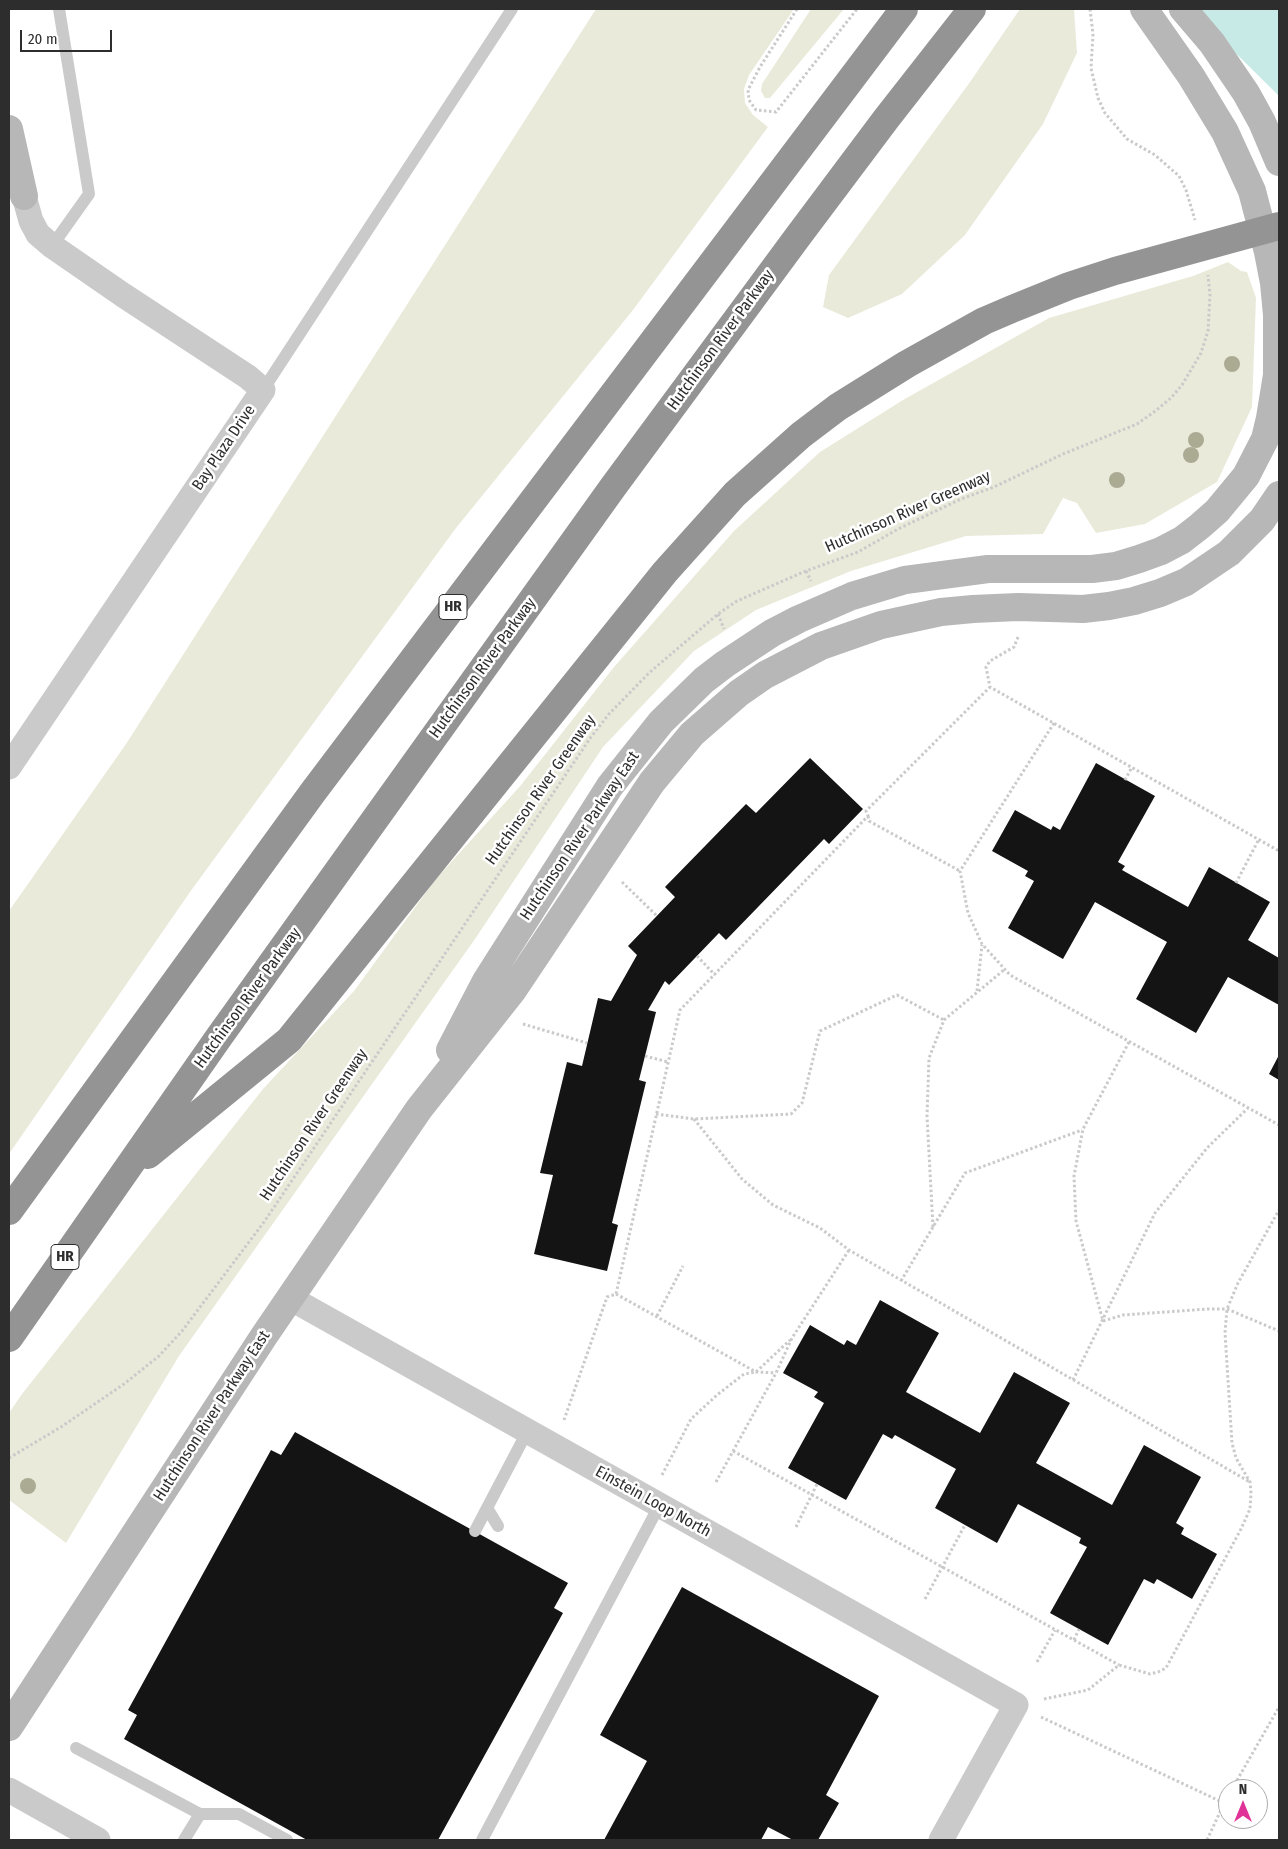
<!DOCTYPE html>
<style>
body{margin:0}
#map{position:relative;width:1288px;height:1849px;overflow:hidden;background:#fff;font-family:"Fira Sans Condensed",sans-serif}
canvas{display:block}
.frame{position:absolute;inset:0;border:10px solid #2d2d2d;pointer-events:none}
.north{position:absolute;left:1218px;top:1779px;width:50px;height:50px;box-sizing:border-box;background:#fff;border:1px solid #ababab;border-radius:50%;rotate:0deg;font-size:14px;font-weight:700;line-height:20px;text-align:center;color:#2d2d2d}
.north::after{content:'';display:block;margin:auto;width:18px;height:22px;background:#e03397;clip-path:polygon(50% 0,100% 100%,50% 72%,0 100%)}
.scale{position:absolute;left:20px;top:30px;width:92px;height:22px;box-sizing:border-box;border:2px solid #2d2d2d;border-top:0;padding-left:6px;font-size:15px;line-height:18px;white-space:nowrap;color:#2d2d2d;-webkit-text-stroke:4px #fff;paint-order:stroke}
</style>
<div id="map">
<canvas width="1288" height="1849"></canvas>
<div class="frame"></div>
<div class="north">N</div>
<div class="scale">20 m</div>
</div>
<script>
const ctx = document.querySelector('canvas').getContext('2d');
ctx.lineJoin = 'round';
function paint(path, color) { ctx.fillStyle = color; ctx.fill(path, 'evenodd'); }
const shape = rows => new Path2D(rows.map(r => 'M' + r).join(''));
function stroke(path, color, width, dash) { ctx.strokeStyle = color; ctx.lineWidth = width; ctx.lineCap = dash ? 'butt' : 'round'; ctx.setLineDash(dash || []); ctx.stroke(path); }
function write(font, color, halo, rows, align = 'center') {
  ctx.font = font + ' "Fira Sans Condensed",sans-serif'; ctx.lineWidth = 5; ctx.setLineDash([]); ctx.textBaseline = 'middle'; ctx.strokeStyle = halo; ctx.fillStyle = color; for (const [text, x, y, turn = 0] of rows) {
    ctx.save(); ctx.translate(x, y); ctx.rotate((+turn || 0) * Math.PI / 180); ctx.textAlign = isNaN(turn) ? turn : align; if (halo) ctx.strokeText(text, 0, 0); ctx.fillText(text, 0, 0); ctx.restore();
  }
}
paint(shape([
 [596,9,794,9,749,75,744,89,745,103,753,115,768,127,633,310,456,528,190,892,9,1154,9,911,126,744],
 [811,9,844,9,770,98,765,98,761,91,762,84],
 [1020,9,1074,9,1077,53,1043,124,965,235,902,294,848,318,823,307,829,275,970,82],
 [1228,262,1241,271,1247,272,1256,298,1252,407,1217,482,1145,524,1096,533,1077,503,1063,498,1043,534,966,536,851,571,756,610,694,651,603,747,475,939,179,1356,66,1543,9,1500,9,1413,22,1394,263,1089,354,991,435,880,521,785,614,667,734,531,820,452,903,400,1049,318,1193,276]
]), '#eaeadb');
paint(shape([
 [1191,9,1279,9,1279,96]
]), '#c7eae6');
paint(shape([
 [810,758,863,809,829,844,824,839,726,940,719,933,669,985,665,981,648,1010,656,1012,639,1080,646,1082,612,1223,618,1225,607,1271,534,1254,553,1175,540,1173,567,1062,582,1066,598,998,611,1001,637,955,628,946,675,897,665,887,746,804,756,813],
 [1096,763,1155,796,1118,862,1125,866,1122,870,1188,907,1209,867,1270,902,1248,940,1279,958,1279,1005,1228,977,1196,1033,1136,999,1167,942,1095,902,1063,959,1008,928,1034,881,1025,876,1028,871,992,851,1015,810,1051,830,1053,826,1060,830],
 [1279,1055,1279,1080,1269,1074],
 [880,1300,939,1333,906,1392,980,1433,1014,1372,1070,1403,1036,1463,1112,1505,1144,1445,1201,1477,1176,1523,1184,1528,1181,1534,1217,1554,1192,1599,1157,1579,1154,1584,1144,1579,1108,1645,1050,1613,1087,1547,1079,1543,1081,1538,1018,1504,997,1543,965,1525,935,1508,956,1469,895,1435,892,1439,883,1434,846,1500,788,1468,824,1403,814,1397,818,1392,783,1373,810,1325,844,1345,847,1340,856,1345],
 [295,1432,568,1583,554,1608,563,1613,438,1840,307,1840,124,1739,137,1715,128,1710,271,1450,281,1455],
 [682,1587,879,1696,826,1795,839,1803,818,1840,793,1840,768,1827,761,1840,604,1840,647,1761,600,1735]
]), '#141414');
stroke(shape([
 [797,9,760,67,748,90,749,100,756,110,776,112,857,9],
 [1090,9,1093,34,1091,68,1098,98,1105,113,1127,139,1155,155,1179,176,1186,190,1195,220],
 [806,571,811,581],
 [718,614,724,629],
 [1018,637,1014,647,990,661,986,667,990,687,1279,851],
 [1054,723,960,871,968,913,982,944,1010,975,1279,1125],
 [1125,780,1132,767],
 [868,816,869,821,960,871],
 [622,882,657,916],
 [1236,883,1259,839],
 [697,956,715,975],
 [977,991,982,945],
 [523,1024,587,1043],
 [1129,1042,1083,1129,1074,1176,1076,1221,1103,1321,1123,1315,1208,1309,1227,1309,1279,1331],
 [645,1056,668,1062],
 [656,1114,694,1119,791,1114,802,1103,820,1031,897,995,944,1020],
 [694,1119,742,1179,773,1205,820,1228,849,1250,1250,1482],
 [933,1227,927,1116,929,1058,944,1020,1005,969],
 [901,1281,965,1173,1082,1130],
 [616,1294,756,1372,776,1373],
 [657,1316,683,1266],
 [1073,1380,1155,1213,1207,1148,1248,1108],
 [564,1420,607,1297,616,1294,680,1010,868,816,866,811,990,687],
 [733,1451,1119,1665],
 [9,1458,61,1427,124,1384,159,1356,182,1331,264,1222,591,737,609,714,649,673,718,614,737,601,806,571,858,552,898,529,961,499,994,487,1063,454,1137,424,1154,412,1171,398,1182,385,1201,353,1208,331,1210,295,1208,275],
 [662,1475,691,1419,717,1395,744,1374,756,1372,790,1340],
 [716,1482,776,1373,792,1338,849,1250],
 [796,1527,817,1484],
 [925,1599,965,1525],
 [1074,1640,1079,1629],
 [1037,1662,1055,1630],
 [1044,1699,1088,1690,1119,1665,1150,1674,1158,1672,1166,1668,1241,1529,1250,1509,1251,1493,1250,1482,1236,1458,1232,1443,1225,1333,1227,1309,1238,1283,1279,1210],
 [1041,1717,1224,1803],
 [1232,1789,1279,1707],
 [1207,1840,1228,1795]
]), '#cacaca', 3, [2.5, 2.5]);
stroke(shape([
 [52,246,89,194,59,9],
 [263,390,512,9],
 [498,1526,487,1508,527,1432],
 [475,1531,487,1508],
 [76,1748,200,1814,239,1814,287,1840],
 [184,1840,200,1814],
 [482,1840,659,1506]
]), '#cacaca', 12);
stroke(shape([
 [9,767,263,390,248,377,123,295,52,246,38,234,31,221,24,196],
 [290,1298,1016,1705,941,1840],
 [9,1790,98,1840]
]), '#cacaca', 25);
stroke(shape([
 [1183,9,1212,43,1246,93,1262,122,1279,162],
 [9,129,24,196],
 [450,1050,486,981,610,786,661,722,704,680,725,664,772,633,799,619,852,596,905,580,988,569,1092,569,1116,566,1139,559,1161,551,1182,540,1200,526,1217,511,1246,476,1265,439,1270,418,1277,375,1277,315,1274,283,1268,252,1252,191,1225,132,1191,76,1144,9],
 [9,1727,264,1336,419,1109,513,990,652,782,692,734,739,693,765,675,821,646,881,625,941,612,973,609,1018,607,1083,609,1109,606,1134,601,1160,593,1186,582,1229,553,1262,520,1279,495]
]), '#b7b7b7', 28);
stroke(shape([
 [148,1155,289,1040,665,572,735,494,801,435,838,407,907,364,984,321,1012,309,1069,286,1115,271,1279,226],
 [9,1211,313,792,904,9],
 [9,1338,219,1037,613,487,799,235,886,119,972,9]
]), '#949494', 28);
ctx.fillStyle = '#abab94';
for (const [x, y] of [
 [1232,364],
 [1196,440],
 [1191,455],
 [1117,480],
 [28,1486]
]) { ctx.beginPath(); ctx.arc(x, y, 8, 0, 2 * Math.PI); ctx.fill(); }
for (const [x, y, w] of [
 [453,607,28],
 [65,1257,28]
]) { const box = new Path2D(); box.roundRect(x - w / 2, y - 12.5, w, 25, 4); ctx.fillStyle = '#fff'; ctx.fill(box); stroke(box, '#2d2d2d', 1); }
write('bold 15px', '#2d2d2d', null, [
 ["HR",453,607],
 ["HR",65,1257]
]);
write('16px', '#2d2d2d', '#fff', [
 ["Hutchinson River Parkway",721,340,-54],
 ["Bay Plaza Drive",224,448,-56],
 ["Hutchinson River Greenway",908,512,-24],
 ["Hutchinson River Parkway",483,668,-54],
 ["Hutchinson River Greenway",541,790,-55],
 ["Hutchinson River Parkway East",580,836,-56],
 ["Hutchinson River Parkway",248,998,-54],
 ["Hutchinson River Greenway",314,1125,-56],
 ["Hutchinson River Parkway East",212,1416,-57],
 ["Einstein Loop North",653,1502,29]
]);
</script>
